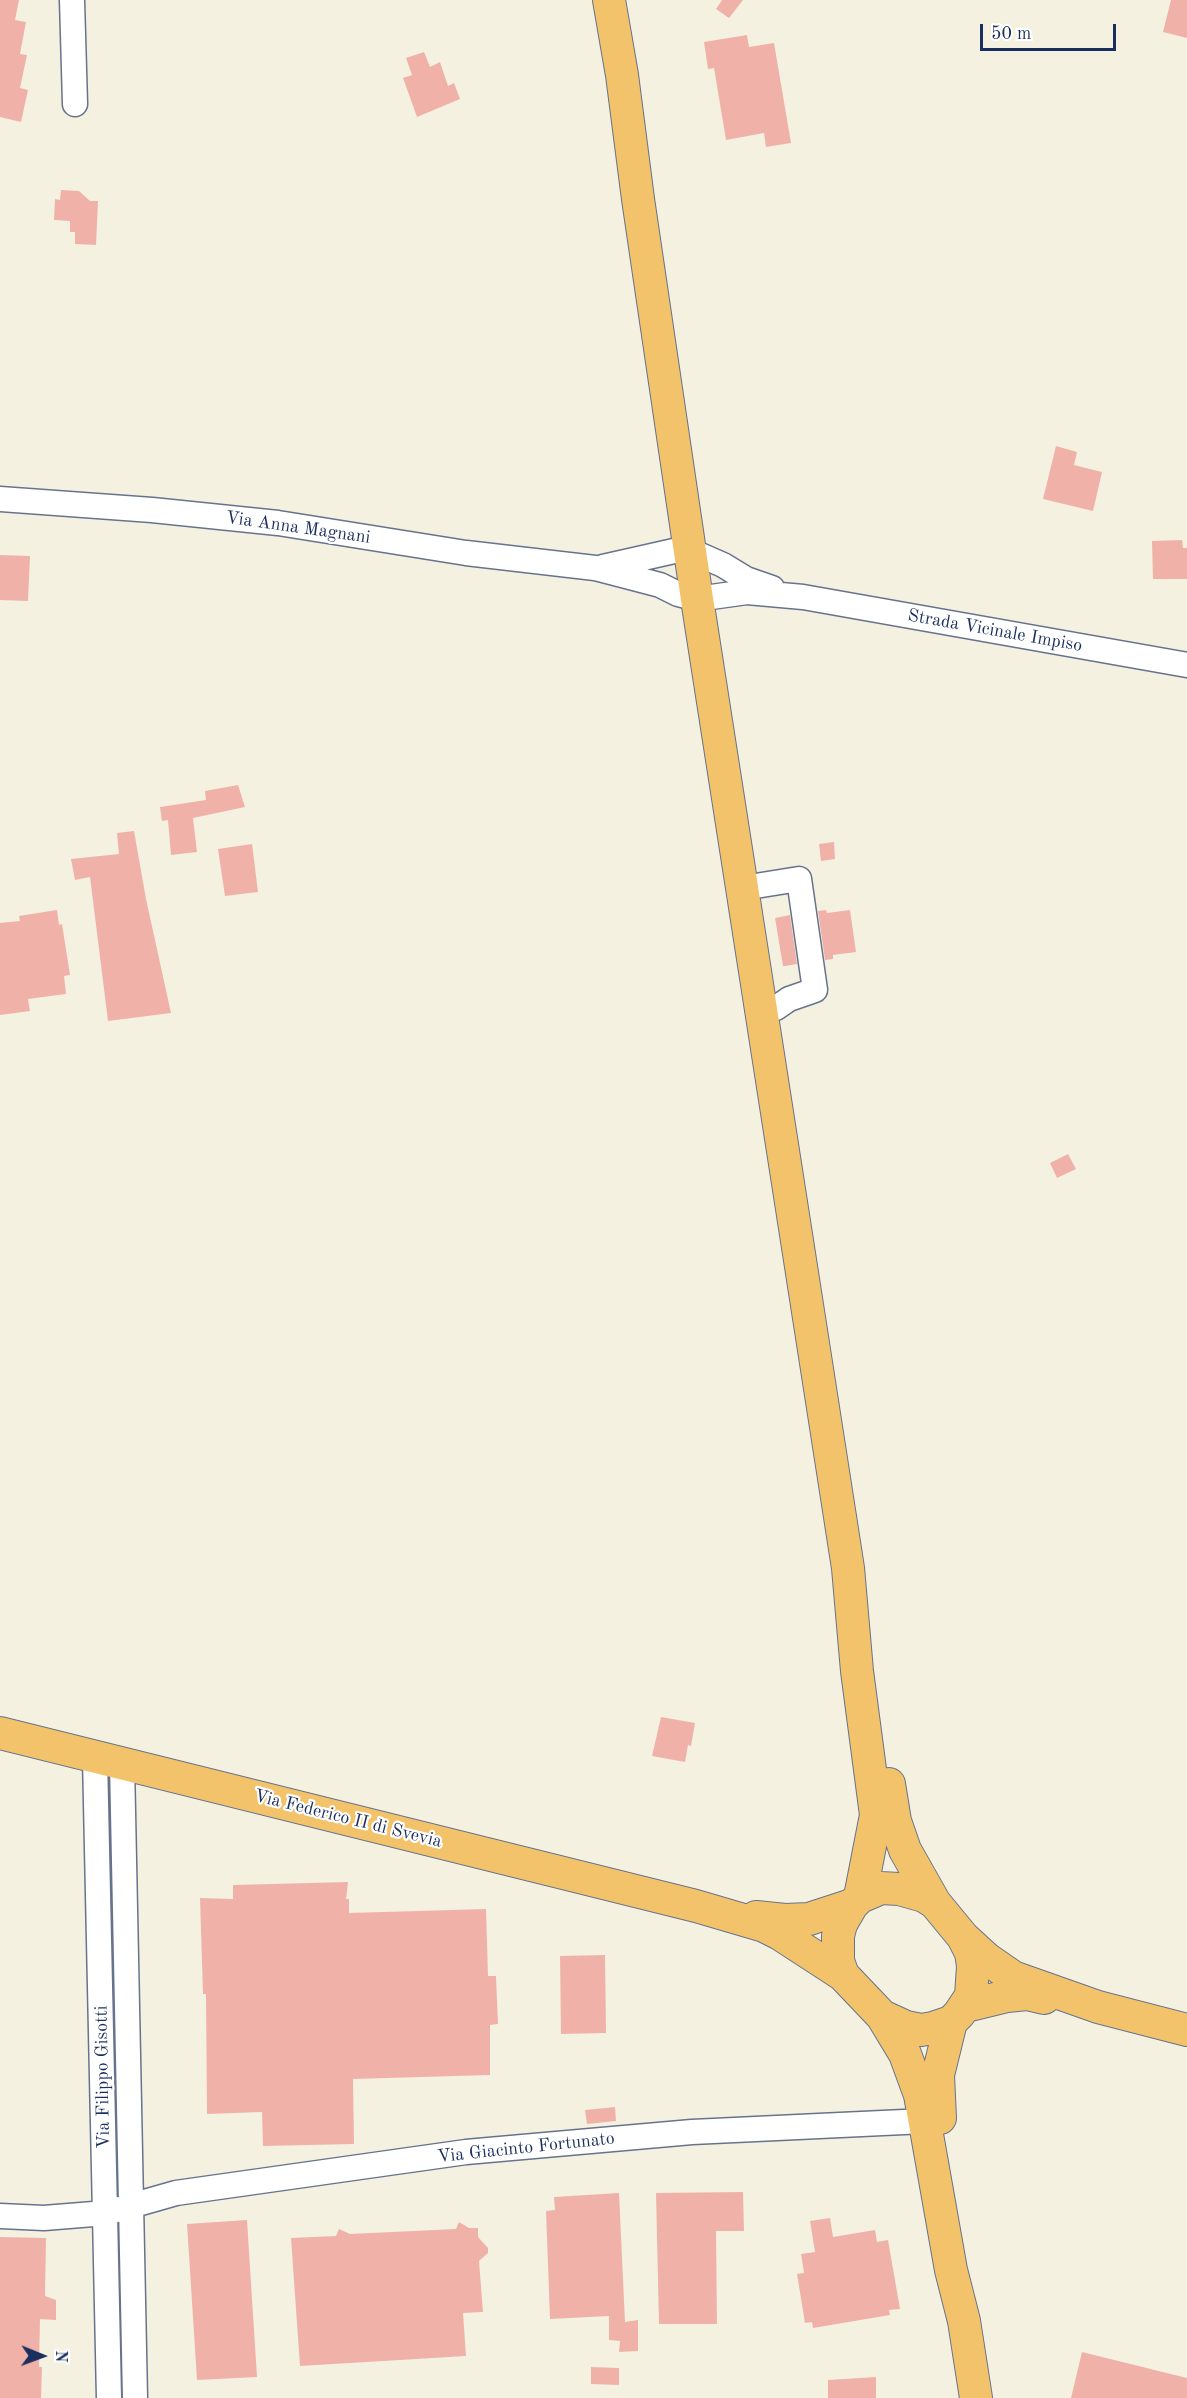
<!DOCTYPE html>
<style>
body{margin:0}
#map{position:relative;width:1187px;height:2398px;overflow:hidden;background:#f5f1e1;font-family:"Old Standard TT",serif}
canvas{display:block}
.north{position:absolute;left:12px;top:2326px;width:60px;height:60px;-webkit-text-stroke:4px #fff;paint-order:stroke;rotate:91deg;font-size:16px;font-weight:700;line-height:24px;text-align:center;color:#1b2f5e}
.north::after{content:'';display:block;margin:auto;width:21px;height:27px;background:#1b2f5e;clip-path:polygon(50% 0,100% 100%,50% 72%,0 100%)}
.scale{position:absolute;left:980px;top:24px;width:136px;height:27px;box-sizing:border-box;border:3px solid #1b2f5e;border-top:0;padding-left:8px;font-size:18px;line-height:21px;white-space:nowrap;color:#1b2f5e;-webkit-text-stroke:4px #fff;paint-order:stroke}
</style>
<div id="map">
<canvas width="1187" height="2398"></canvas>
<div class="north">N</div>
<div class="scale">50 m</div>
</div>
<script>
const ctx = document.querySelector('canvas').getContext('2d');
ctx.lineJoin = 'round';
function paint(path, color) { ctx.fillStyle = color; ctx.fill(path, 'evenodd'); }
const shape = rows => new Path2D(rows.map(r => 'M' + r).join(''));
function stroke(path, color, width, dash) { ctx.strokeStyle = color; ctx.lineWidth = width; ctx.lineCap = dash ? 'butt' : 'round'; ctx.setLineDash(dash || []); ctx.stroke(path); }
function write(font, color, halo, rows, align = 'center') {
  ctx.font = font + ' "Old Standard TT",serif'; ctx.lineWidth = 4.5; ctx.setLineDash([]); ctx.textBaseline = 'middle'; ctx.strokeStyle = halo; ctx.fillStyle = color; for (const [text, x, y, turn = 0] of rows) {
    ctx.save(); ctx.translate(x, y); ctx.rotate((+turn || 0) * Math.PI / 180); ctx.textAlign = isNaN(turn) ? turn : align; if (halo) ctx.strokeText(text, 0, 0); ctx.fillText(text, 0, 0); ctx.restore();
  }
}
paint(shape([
 [0,0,19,0,15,20,26,22,20,54,27,55,20,88,28,90,21,122,0,117],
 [722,0,743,0,729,18,716,9],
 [1171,0,1187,0,1187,38,1163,32],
 [747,35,749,47,774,43,791,143,766,147,764,133,726,140,714,68,708,69,704,42],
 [424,52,430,67,440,62,448,86,454,83,460,99,417,117,403,78,412,75,406,58],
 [61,190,79,191,90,201,98,201,96,245,75,244,75,232,70,232,70,221,54,220,55,199,60,200],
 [1056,446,1077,452,1074,465,1102,472,1093,511,1043,499],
 [1182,540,1183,548,1187,548,1187,579,1153,579,1152,541],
 [0,555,30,556,28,601,0,600],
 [238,785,245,807,193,818,197,852,171,855,168,820,162,821,160,807,206,800,205,791],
 [134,831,146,899,171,1013,108,1021,90,877,75,880,71,859,119,854,117,833],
 [834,842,835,859,821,861,819,844],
 [252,844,258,892,225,896,218,849],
 [57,910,59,925,62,924,70,975,64,976,66,994,28,999,30,1011,0,1015,0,923,20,921,19,916],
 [826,910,827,913,850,910,856,952,833,955,833,959,825,960,818,911],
 [790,915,797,964,785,966,783,966,775,918],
 [1068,1154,1076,1169,1057,1178,1050,1163],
 [661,1717,695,1723,691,1746,688,1745,685,1762,652,1756],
 [348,1882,346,1899,349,1899,349,1913,486,1909,488,1976,496,1976,498,2024,490,2025,490,2075,353,2079,354,2144,263,2146,262,2112,207,2114,206,1994,203,1994,200,1898,233,1899,233,1885],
 [605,1955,606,2033,561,2034,560,1956],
 [615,2107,616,2121,587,2124,585,2110],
 [743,2192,744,2231,716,2231,717,2324,659,2324,656,2193],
 [619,2193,625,2322,638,2320,638,2351,619,2352,620,2341,609,2340,609,2316,550,2319,546,2211,555,2210,554,2197],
 [830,2218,833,2237,875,2230,877,2242,888,2240,900,2309,889,2310,890,2315,813,2328,812,2322,805,2323,797,2274,804,2273,801,2254,815,2252,810,2221],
 [247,2220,257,2377,197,2380,187,2224],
 [459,2222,469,2228,478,2228,478,2237,488,2248,488,2253,479,2261,483,2312,463,2313,466,2356,300,2366,291,2238,336,2236,339,2229,350,2234,456,2229],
 [0,2237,46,2238,45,2296,56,2300,56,2320,40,2319,39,2367,42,2367,41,2398,0,2398],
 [1082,2352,1187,2378,1187,2398,1071,2398],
 [591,2367,619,2368,619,2385,591,2384],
 [876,2377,876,2398,828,2398,828,2380]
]), '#f0b2a8');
const minor = shape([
 [72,0,75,104],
 [0,499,152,510,278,523,466,553,595,568,660,585,678,594,697,599,747,592,803,597,1187,665],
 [603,567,674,551,691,551,723,565,746,579,772,588],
 [743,888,799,879,815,990,789,999,776,1008,762,1011],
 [95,1757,109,2398],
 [122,1763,135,2398],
 [0,2216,44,2218,106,2213,176,2193,466,2152,692,2132,925,2121]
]);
const major = shape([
 [609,0,622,75,638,199,697,599,848,1568,857,1671,876,1815,860,1897],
 [0,1733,696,1906,764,1926,780,1934,843,1975],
 [889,1784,895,1821,905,1850,935,1903],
 [756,1917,785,1920,809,1919,852,1905],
 [963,1937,971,1953,973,1966,971,1996,959,2014,951,2022,933,2028,921,2030,906,2027,882,2016,843,1975,838,1961,838,1936,841,1924,852,1905,860,1897,881,1888,899,1889,924,1896,935,1903,963,1937,987,1959,1013,1977,1098,2007,1187,2030],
 [966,2006,1007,1996,1027,1994,1044,1998],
 [882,2016,905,2054,920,2095,951,2270,964,2321,976,2398],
 [940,2118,938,2075,951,2022]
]);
stroke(minor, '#67738c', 27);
stroke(major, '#67738c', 34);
stroke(minor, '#fff', 24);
stroke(major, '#f2c36a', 32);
write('18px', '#1b2f5e', '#fff', [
 ["Via Anna Magnani",298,528,8],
 ["Strada Vicinale Impiso",995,631,10],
 ["Via Federico II di Svevia",348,1819,14],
 ["Via Filippo Gisotti",103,2077,-91],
 ["Via Giacinto Fortunato",526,2148,-6]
]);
</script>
